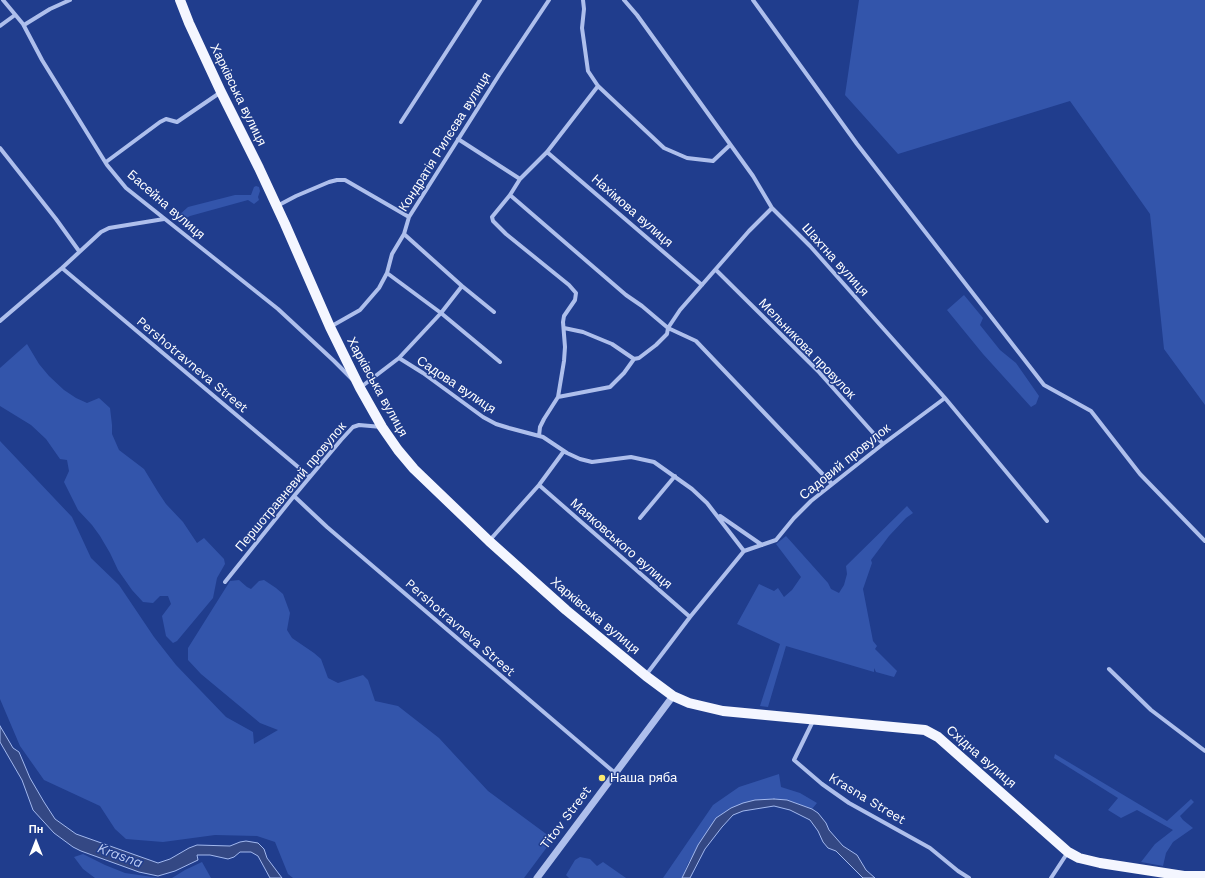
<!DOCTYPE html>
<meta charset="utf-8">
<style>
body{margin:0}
#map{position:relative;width:1205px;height:878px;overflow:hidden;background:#203d8d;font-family:"Work Sans",sans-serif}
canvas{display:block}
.north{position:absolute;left:16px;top:822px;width:40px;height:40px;-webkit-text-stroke:3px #203d8d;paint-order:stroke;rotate:0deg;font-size:11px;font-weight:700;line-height:16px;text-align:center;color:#fff}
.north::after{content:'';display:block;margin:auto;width:14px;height:18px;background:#fff;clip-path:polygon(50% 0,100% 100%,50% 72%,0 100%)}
</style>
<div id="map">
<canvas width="1205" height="878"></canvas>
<div class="north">Пн</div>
</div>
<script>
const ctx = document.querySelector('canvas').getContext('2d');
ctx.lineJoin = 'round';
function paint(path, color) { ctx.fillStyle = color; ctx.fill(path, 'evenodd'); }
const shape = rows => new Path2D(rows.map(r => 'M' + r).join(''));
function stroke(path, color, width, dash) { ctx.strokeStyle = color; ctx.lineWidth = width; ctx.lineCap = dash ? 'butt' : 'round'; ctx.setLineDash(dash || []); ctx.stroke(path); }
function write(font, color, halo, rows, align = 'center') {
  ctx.font = font + ' "Work Sans",sans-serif'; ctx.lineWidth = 3; ctx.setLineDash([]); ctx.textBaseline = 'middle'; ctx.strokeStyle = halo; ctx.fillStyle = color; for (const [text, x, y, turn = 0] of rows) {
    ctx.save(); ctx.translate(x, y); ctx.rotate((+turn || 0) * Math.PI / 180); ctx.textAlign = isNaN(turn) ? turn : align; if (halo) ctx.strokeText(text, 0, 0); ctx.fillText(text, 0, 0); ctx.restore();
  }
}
paint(shape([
 [859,0,1205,0,1205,405,1164,349,1150,214,1070,101,898,154,845,95],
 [256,186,259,187,260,191,258,197,259,200,254,204,248,200,190,216,179,222,177,221,177,217,188,207,235,195,251,195,254,187],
 [964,295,983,318,980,325,1000,350,1016,363,1039,396,1036,404,1031,407,983,354,947,310],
 [27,344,39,364,49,376,64,390,76,398,87,403,99,398,110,408,112,425,112,434,119,450,144,469,158,492,166,504,183,522,197,543,204,538,224,559,225,564,217,578,213,598,177,641,173,643,166,636,162,616,171,604,168,596,160,596,153,603,143,602,132,590,118,570,110,553,100,536,92,525,78,510,64,482,69,471,67,460,60,459,46,439,31,425,0,406,0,368],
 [0,441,72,517,91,558,119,585,154,637,176,665,226,717,253,732,254,744,278,730,260,723,201,674,188,660,188,648,230,581,239,580,247,587,251,589,259,581,264,580,276,588,283,594,290,613,287,630,292,638,314,653,321,659,328,678,338,683,363,675,368,680,375,701,398,706,439,738,488,791,553,839,524,878,293,878,288,874,275,842,257,836,215,835,163,842,126,839,115,829,100,806,44,780,20,746,0,699],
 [907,506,913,513,906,518,889,536,871,560,872,563,863,589,873,641,877,646,875,649,897,671,894,677,876,672,874,668,874,672,786,646,768,707,760,706,780,644,737,624,759,584,774,591,778,588,784,597,792,590,801,577,776,544,786,536,828,583,831,589,839,593,844,585,847,574,846,566],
 [1055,754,1167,821,1191,799,1194,802,1180,816,1183,820,1193,828,1173,842,1166,853,1163,866,1141,862,1155,844,1173,830,1137,810,1121,818,1108,810,1118,798,1054,758],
 [779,774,781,787,800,793,817,803,812,809,787,800,755,800,731,808,688,863,682,878,663,878,713,805,739,787],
 [83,854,105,865,125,873,159,878,95,878,83,869,74,857],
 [580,857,590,859,597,866,603,862,626,878,569,878,566,875,575,860],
 [202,862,211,878,172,878,185,870]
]), '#3355ab');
const water = shape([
 [0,726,13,748,19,752,30,778,44,802,55,819,76,834,158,863,170,859,189,848,197,845,230,846,240,842,246,841,258,843,264,849,267,858,282,878,270,878,258,856,251,852,240,852,234,857,228,859,210,855,197,855,198,860,175,871,158,876,139,872,81,851,73,847,54,833,33,810,22,780,0,742,0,726],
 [774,799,787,800,812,809,818,813,826,823,829,830,843,846,857,855,866,870,875,878,863,878,836,851,828,848,823,842,818,831,810,820,790,810,774,806,743,811,733,815,722,827,705,849,690,878,682,878,698,845,716,818,731,808,743,803,755,800,774,799]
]);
paint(water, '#344884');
stroke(water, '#a2b8ee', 1);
stroke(shape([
 [3,0,23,24,42,60,107,165,126,188,278,309,334,361,352,379],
 [583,0,584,9,582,28,588,71,598,86,664,148,687,158,713,161,730,145],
 [624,0,637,15,753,176,772,208,810,246,945,398,1047,521],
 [753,0,857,144,1044,385,1091,411,1140,474,1205,541],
 [24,25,50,9,70,0],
 [0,26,15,15],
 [401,122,480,0],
 [458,139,520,179],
 [0,148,56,219,79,251],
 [547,152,702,285],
 [106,162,160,122,166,119,177,122,221,92],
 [510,195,626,295,642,306,668,328,696,341,832,484],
 [277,206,296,196,329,182,337,180,345,180,409,217],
 [404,234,462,286,494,312],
 [62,268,310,477],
 [716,270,818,371,883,444],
 [387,273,441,313,500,362],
 [0,321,62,268,101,232,109,228,164,219],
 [330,327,360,310,379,288,387,273,392,254,404,234,409,217,499,75,549,0],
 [564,328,583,332,612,344,634,359],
 [399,358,423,373,483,417,496,424,509,428,543,437,567,453,580,459,592,462,631,457,654,462,692,489,707,503,744,551],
 [361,387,399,358,441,313,462,286],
 [558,397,564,361,565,347,563,322,564,316,575,300,576,293,569,285,506,234,493,221,492,217,510,195,520,179,547,152,598,86],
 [539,436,540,427,544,419,558,397,610,387,624,373,634,359,639,358,656,345,667,334,668,328,680,310,749,231,772,208],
 [539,485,690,617],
 [294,496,327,527,615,773],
 [720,516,762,545],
 [640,518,675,476],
 [489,541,539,485,564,451],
 [744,551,776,540,794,518,811,501,883,444,945,398],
 [225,582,294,496,341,440,353,427,359,425,382,427],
 [1109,669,1151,710,1205,751],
 [646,675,690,617,744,551],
 [813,721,794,760,822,784,849,803,930,848,958,871,969,878],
 [1051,878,1068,852]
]), '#aebfec', 4);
stroke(shape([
 [537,878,673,696]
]), '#aebfec', 7);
stroke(shape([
 [180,0,189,23,221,92,259,168,285,224,330,327,360,388,382,427,398,450,414,469,489,541,566,610,646,676,673,696,689,703,723,711,925,730,938,737,1068,852,1079,858,1100,863,1184,876,1205,876]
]), '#f4f6ff', 10);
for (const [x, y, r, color] of [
 [602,778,4,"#fae96f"]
]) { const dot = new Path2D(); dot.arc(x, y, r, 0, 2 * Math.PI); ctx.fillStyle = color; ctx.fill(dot); stroke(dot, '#203d8d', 1.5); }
write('13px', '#fff', '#203d8d', [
 ["Харківська вулиця",238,95,64],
 ["Кондратія Рилєєва вулиця",445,142,-58],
 ["Басейна вулиця",166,205,41],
 ["Нахімова вулиця",632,211,41],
 ["Шахтна вулиця",835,260,48],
 ["Мельникова провулок",807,349,46],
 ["Pershotravneva Street",192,365,40],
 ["Садова вулиця",456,385,34],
 ["Харківська вулиця",377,387,61],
 ["Садовий провулок",845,462,-39],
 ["Першотравневий провулок",291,487,-50],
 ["Маяковського вулиця",621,544,41],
 ["Харківська вулиця",595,616,40],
 ["Pershotravneva Street",460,628,41],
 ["Східна вулиця",981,757,41],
 ["Krasna Street",867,799,31],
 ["Titov Street",566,818,-53]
]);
write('13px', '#fff', '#203d8d', [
 ["Наша ряба",610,778]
], 'left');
write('italic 14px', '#bacaf3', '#203d8d', [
 ["Krasna",120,856,20]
]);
</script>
